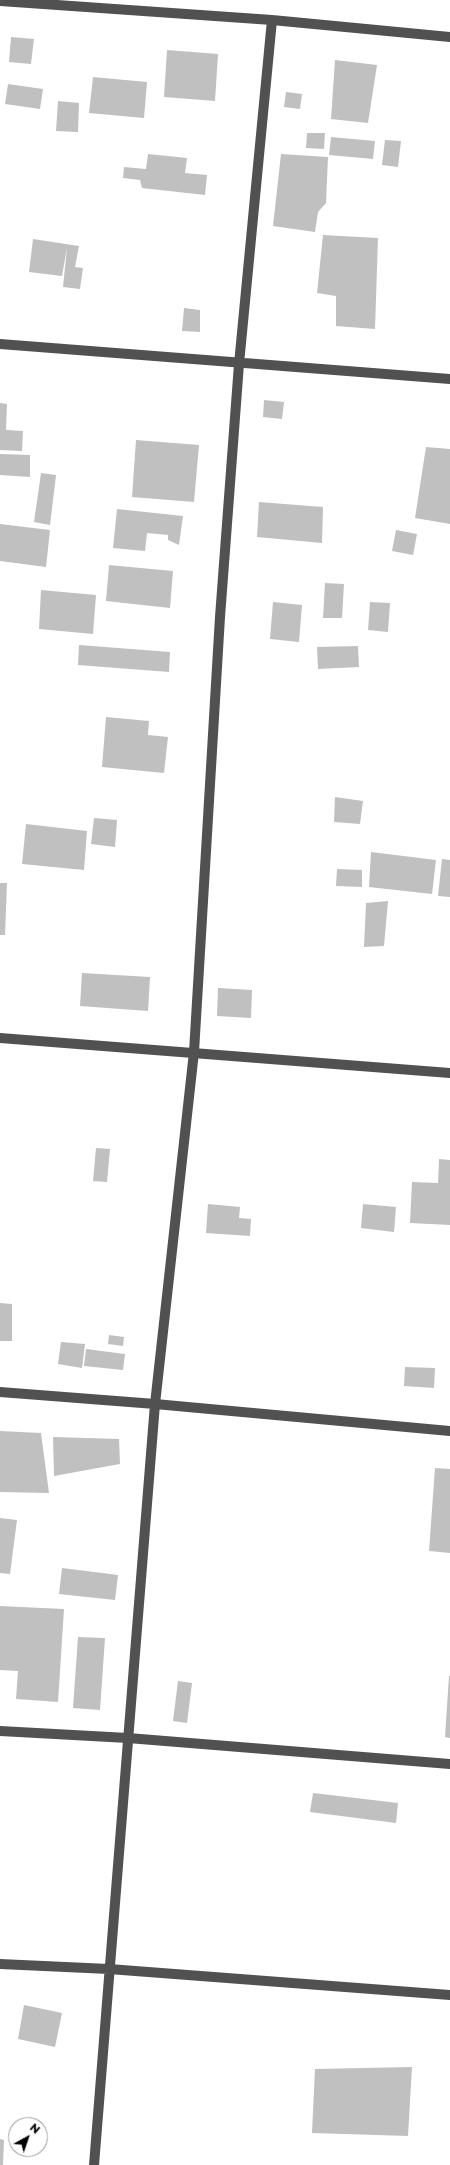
<!DOCTYPE html>
<style>
body{margin:0}
#map{position:relative;width:450px;height:2165px;overflow:hidden;background:#fff;font-family:Montserrat,sans-serif}
canvas{display:block}
.north{position:absolute;left:8px;top:2117px;width:40px;height:40px;box-sizing:border-box;background:#fff;border:1px solid #999;border-radius:50%;rotate:40deg;font-size:11px;font-weight:700;line-height:16px;text-align:center;color:#000}
.north::after{content:'';display:block;margin:auto;width:14px;height:18px;background:#000;clip-path:polygon(50% 0,100% 100%,50% 72%,0 100%)}
</style>
<div id="map">
<canvas width="450" height="2165"></canvas>
<div class="north">N</div>
</div>
<script>
const ctx = document.querySelector('canvas').getContext('2d');
ctx.lineJoin = 'round';
function paint(path, color) { ctx.fillStyle = color; ctx.fill(path, 'evenodd'); }
const shape = rows => new Path2D(rows.map(r => 'M' + r).join(''));
function stroke(path, color, width, dash) { ctx.strokeStyle = color; ctx.lineWidth = width; ctx.lineCap = dash ? 'butt' : 'round'; ctx.setLineDash(dash || []); ctx.stroke(path); }
paint(shape([
 [11,37,34,39,31,64,9,62],
 [167,50,218,54,215,101,164,97],
 [335,60,377,65,368,123,331,119],
 [93,77,147,82,144,118,89,113],
 [8,84,43,89,40,109,5,104],
 [286,92,302,94,300,109,284,107],
 [58,101,79,103,78,132,56,131],
 [307,133,325,133,324,149,306,148],
 [331,137,375,141,373,159,329,155],
 [385,140,401,141,398,167,382,165],
 [148,154,187,158,185,173,207,175,205,195,142,188,140,180,123,178,124,167,146,169],
 [281,154,328,157,326,203,318,212,315,232,273,226],
 [323,235,378,238,375,329,336,326,336,296,317,293],
 [33,239,79,246,75,267,83,268,80,289,63,287,67,247,62,276,29,272],
 [184,308,200,310,200,332,182,331],
 [264,400,284,402,282,419,263,417],
 [0,403,7,404,6,430,23,431,22,451,0,450],
 [136,440,199,445,194,502,132,497],
 [426,447,450,449,450,524,415,518],
 [0,454,30,455,30,477,0,475],
 [41,473,56,475,50,525,34,522],
 [259,502,323,507,322,543,257,537],
 [117,509,183,516,179,545,168,540,168,535,147,533,145,551,113,548],
 [0,524,50,530,46,567,0,561],
 [396,530,417,534,413,555,392,551],
 [109,565,173,571,170,608,106,601],
 [325,583,344,584,342,618,323,618],
 [41,590,96,595,93,634,39,629],
 [273,602,302,605,299,642,270,639],
 [370,602,390,603,388,632,368,630],
 [79,645,170,652,169,672,78,665],
 [358,646,359,667,318,669,317,647],
 [106,717,149,721,148,735,168,737,164,773,102,767],
 [335,797,363,801,360,824,334,822],
 [94,818,117,820,115,847,91,844],
 [26,824,87,831,84,870,22,864],
 [371,852,436,860,432,894,369,887],
 [442,859,450,860,450,897,438,896],
 [337,869,362,870,362,887,336,886],
 [0,883,7,883,5,935,0,935],
 [388,901,384,946,364,947,366,903],
 [82,973,150,977,148,1011,80,1006],
 [218,988,252,990,251,1018,217,1016],
 [96,1148,110,1149,107,1182,93,1181],
 [439,1159,450,1160,450,1225,410,1223,412,1182,438,1183],
 [208,1204,240,1207,239,1218,251,1219,250,1236,206,1233],
 [363,1204,396,1207,394,1232,361,1228],
 [0,1303,12,1304,12,1341,0,1341],
 [109,1335,124,1337,123,1346,108,1344],
 [61,1342,85,1344,82,1368,58,1364],
 [86,1349,125,1354,123,1370,84,1366],
 [405,1367,435,1368,434,1388,404,1386],
 [0,1431,41,1433,49,1493,0,1492],
 [53,1437,119,1439,120,1464,54,1476],
 [435,1468,450,1469,450,1553,429,1551],
 [0,1518,17,1520,10,1574,0,1573],
 [62,1568,118,1575,115,1600,59,1594],
 [0,1606,64,1609,58,1702,16,1699,18,1671,0,1670],
 [78,1637,105,1638,100,1710,73,1708],
 [449,1676,450,1676,450,1738,445,1737],
 [178,1681,192,1683,187,1723,173,1721],
 [313,1793,398,1803,396,1823,310,1812],
 [24,2005,62,2013,55,2047,18,2039],
 [412,2067,408,2136,312,2133,315,2069],
 [0,2139,4,2140,3,2165,0,2165]
]), '#c0c0c0');
stroke(shape([
 [0,1,272,20,450,37],
 [0,344,450,379],
 [0,1038,450,1073],
 [0,1392,155,1404,450,1431],
 [0,1731,128,1738,450,1764],
 [0,1964,109,1969,450,1995],
 [94,2165,155,1404,194,1052,220,617,239,364,272,20]
]), '#515151', 10);
</script>
